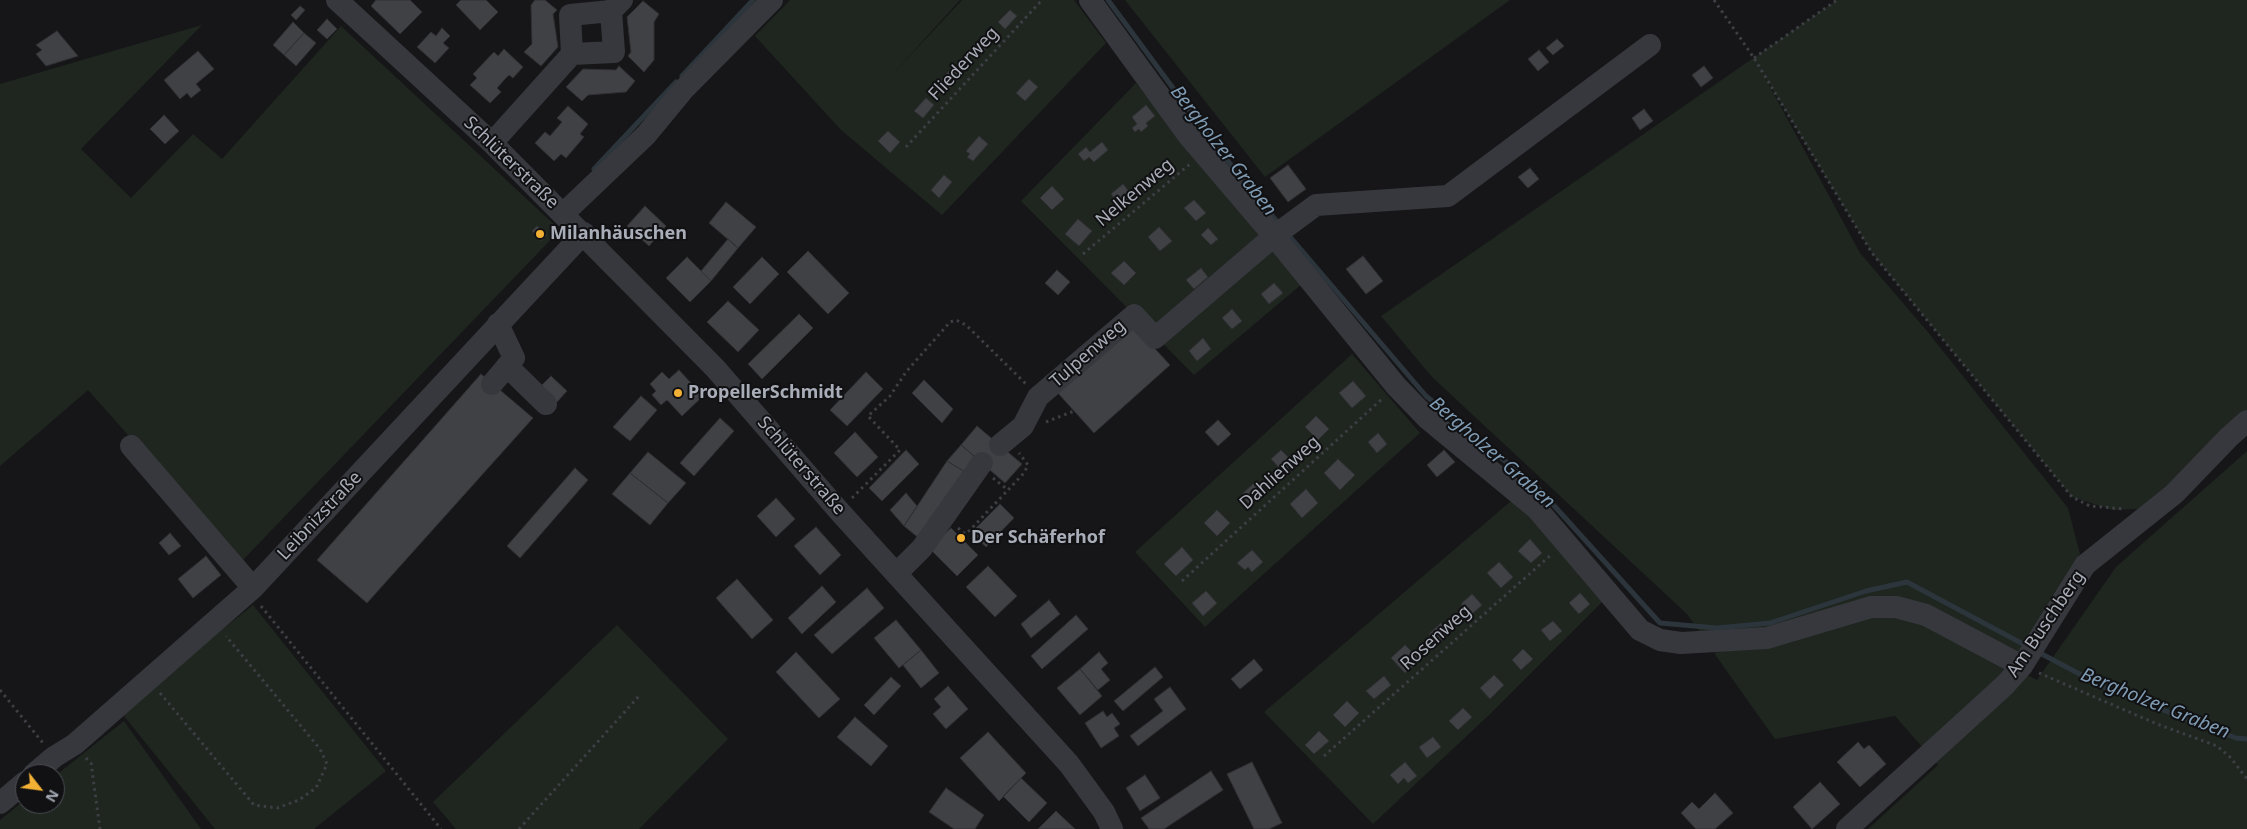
<!DOCTYPE html>
<meta charset="utf-8">
<style>
body{margin:0}
#map{position:relative;width:2247px;height:829px;overflow:hidden;background:#161618;font-family:"Noto Sans",sans-serif}
canvas{display:block}
.north{position:absolute;left:15px;top:764px;width:50px;height:50px;box-sizing:border-box;background:#111113;border:1px solid #4d4f55;border-radius:50%;rotate:120deg;font-size:14px;font-weight:700;line-height:20px;text-align:center;color:#a8adb8}
.north::after{content:'';display:block;margin:auto;width:18px;height:22px;background:#f2b134;clip-path:polygon(50% 0,100% 100%,50% 72%,0 100%)}
</style>
<div id="map">
<canvas width="2247" height="829"></canvas>
<div class="north">N</div>
</div>
<script>
const ctx = document.querySelector('canvas').getContext('2d');
ctx.lineJoin = 'round';
function paint(path, color) { ctx.fillStyle = color; ctx.fill(path, 'evenodd'); }
const shape = rows => new Path2D(rows.map(r => 'M' + r).join(''));
function stroke(path, color, width, dash) { ctx.strokeStyle = color; ctx.lineWidth = width; ctx.lineCap = dash ? 'butt' : 'round'; ctx.setLineDash(dash || []); ctx.stroke(path); }
function write(font, color, halo, rows, align = 'center') {
  ctx.font = font + ' "Noto Sans",sans-serif'; ctx.lineWidth = 4; ctx.setLineDash([]); ctx.textBaseline = 'middle'; ctx.strokeStyle = halo; ctx.fillStyle = color; for (const [text, x, y, turn = 0] of rows) {
    ctx.save(); ctx.translate(x, y); ctx.rotate((+turn || 0) * Math.PI / 180); ctx.textAlign = isNaN(turn) ? turn : align; if (halo) ctx.strokeText(text, 0, 0); ctx.fillText(text, 0, 0); ctx.restore();
  }
}
paint(shape([
 [790,0,960,0,892,75,962,0,1074,0,1106,43,942,215,841,130,755,36],
 [1125,0,1510,0,1265,177],
 [1837,0,2247,0,2247,424,2155,508,2113,510,2072,497,1872,253,1762,72,1860,253,1927,331,2068,508,2080,554,2018,655,1931,607,1763,632,1702,635,1687,614,1432,377,1381,316],
 [202,25,81,149,131,198,193,134,222,159,341,26,560,230,241,562,88,390,0,466,0,84],
 [1136,83,1302,284,1194,375,1021,201],
 [1352,354,1420,433,1205,627,1135,552],
 [2247,451,2247,829,1868,829,1938,765,1895,716,1775,739,1714,653,1872,614,1925,623,2037,680,2116,567],
 [1517,496,1603,601,1489,715,1373,824,1264,712],
 [253,605,386,771,314,829,215,829,120,711],
 [617,625,728,739,639,829,456,829,433,802],
 [124,721,201,829,0,829,0,820,25,800,25,804,55,804,55,776]
]), '#1e261f');
stroke(shape([
 [1108,0,1215,145,1279,224],
 [682,76,753,0],
 [594,169,676,82],
 [1286,232,1426,396,1539,489,1660,623,1717,628,1770,623,1866,591,1907,582,2023,644],
 [2038,652,2108,689,2236,738,2247,739]
]), '#2c353c', 5);
const building = shape([
 [376,0,410,0,422,12,400,34,371,6,376,0],
 [461,0,486,0,498,12,480,30,456,5,461,0],
 [535,0,545,0,557,10,553,14,558,47,541,66,524,52,532,44,531,5,535,0],
 [643,1,659,14,654,22,654,60,644,72,628,56,631,52,627,17,643,1],
 [300,6,305,10,296,20,291,15,300,6],
 [1010,10,1017,16,1005,29,998,22,1010,10],
 [327,19,337,29,327,39,317,30,327,19],
 [293,22,304,33,284,55,273,45,293,22],
 [442,28,450,36,443,43,449,48,435,63,417,47,431,32,436,36,442,28],
 [57,31,78,56,46,66,36,54,42,50,36,45,57,31],
 [304,33,316,43,296,66,284,55,304,33],
 [983,36,991,43,976,59,968,52,983,36],
 [1557,39,1564,46,1553,55,1546,48,1557,39],
 [504,49,523,67,513,78,509,75,506,78,497,88,501,92,490,103,470,85,477,78,473,74,494,52,498,56,504,49],
 [1539,50,1549,62,1538,71,1528,59,1539,50],
 [198,51,214,69,196,84,201,90,191,98,187,93,180,99,164,80,198,51],
 [619,66,635,81,626,92,588,95,582,101,566,87,583,69,616,70,619,66],
 [1704,66,1713,78,1701,87,1692,75,1704,66],
 [952,68,961,76,949,89,940,81,952,68],
 [1029,79,1038,87,1025,101,1016,93,1029,79],
 [926,98,934,105,923,118,914,111,926,98],
 [1146,105,1155,116,1146,123,1148,126,1141,132,1139,129,1135,132,1132,128,1137,124,1132,117,1146,105],
 [568,106,588,124,580,134,584,137,566,158,561,154,554,161,535,143,545,132,550,136,562,122,557,118,568,106],
 [1644,109,1653,121,1640,130,1632,118,1644,109],
 [164,115,179,131,165,144,150,129,164,115],
 [888,131,900,142,890,153,878,141,888,131],
 [979,136,988,144,973,161,967,157,970,154,966,151,979,136],
 [1102,142,1108,150,1094,162,1089,157,1084,161,1078,154,1086,147,1090,152,1102,142],
 [1288,165,1306,189,1288,202,1270,178,1288,165],
 [1530,168,1539,179,1528,188,1518,177,1530,168],
 [944,175,952,182,939,198,931,190,944,175],
 [1123,184,1134,198,1122,208,1111,194,1123,184],
 [1052,186,1064,199,1052,210,1040,198,1052,186],
 [1194,200,1206,213,1196,221,1184,208,1194,200],
 [726,202,756,227,738,248,709,223,726,202],
 [645,206,666,226,649,246,627,226,645,206],
 [1078,219,1092,231,1079,246,1065,234,1078,219],
 [537,226,547,235,541,241,532,231,537,226],
 [1159,227,1172,241,1160,251,1148,237,1159,227],
 [1208,228,1218,239,1211,245,1201,235,1208,228],
 [728,239,738,248,711,281,701,271,728,239],
 [808,251,849,293,828,314,787,272,808,251],
 [1363,256,1383,281,1366,294,1346,269,1363,256],
 [687,257,711,281,690,302,666,278,687,257],
 [762,257,779,274,750,304,733,287,762,257],
 [1124,261,1136,273,1124,285,1111,273,1124,261],
 [1201,268,1208,277,1194,289,1186,280,1201,268],
 [1057,270,1070,282,1058,295,1045,283,1057,270],
 [1274,283,1283,293,1269,304,1261,294,1274,283],
 [728,301,759,330,738,352,707,322,728,301],
 [1232,309,1242,321,1232,329,1222,318,1232,309],
 [799,314,813,328,762,379,748,364,799,314],
 [1132,324,1170,365,1094,433,1057,392,1132,324],
 [1203,338,1211,349,1197,361,1189,351,1203,338],
 [679,370,703,396,682,416,667,400,661,405,652,395,656,391,650,384,662,372,669,379,679,370],
 [866,372,883,389,847,426,830,410,866,372],
 [481,374,533,418,367,603,317,560,481,374],
 [551,376,567,391,557,402,540,387,551,376],
 [924,380,953,409,942,423,912,393,924,380],
 [1353,381,1366,396,1352,408,1339,393,1353,381],
 [641,396,657,410,630,441,613,427,641,396],
 [1316,416,1329,429,1318,440,1305,427,1316,416],
 [720,418,734,431,694,476,680,463,720,418],
 [1218,420,1231,434,1218,446,1205,432,1218,420],
 [977,426,1022,464,1005,483,961,445,977,426],
 [855,432,878,457,857,477,834,453,855,432],
 [1378,433,1387,444,1377,453,1368,442,1378,433],
 [961,445,974,456,965,472,947,461,961,445],
 [906,450,919,464,882,501,869,488,906,450],
 [1281,450,1294,463,1284,473,1271,459,1281,450],
 [1444,450,1455,462,1437,477,1427,465,1444,450],
 [648,452,686,483,668,503,630,473,648,452],
 [1338,459,1355,475,1340,490,1324,473,1338,459],
 [947,461,965,472,920,539,904,526,947,461],
 [575,468,588,480,520,558,507,546,575,468],
 [630,473,668,503,650,525,612,494,630,473],
 [1254,483,1263,494,1250,505,1241,495,1254,483],
 [1306,489,1318,503,1302,518,1290,504,1306,489],
 [906,493,917,506,904,526,890,510,906,493],
 [776,498,795,519,776,537,757,516,776,498],
 [1000,504,1014,518,986,547,971,533,1000,504],
 [1217,510,1230,523,1217,536,1204,523,1217,510],
 [816,527,841,555,820,575,794,546,816,527],
 [951,528,978,555,957,576,930,549,951,528],
 [170,533,181,546,169,555,159,543,170,533],
 [1530,539,1542,553,1531,563,1518,551,1530,539],
 [1182,547,1193,560,1176,576,1164,564,1182,547],
 [1252,550,1263,562,1252,572,1248,567,1245,570,1237,563,1252,550],
 [206,556,221,575,193,598,178,579,206,556],
 [1499,562,1513,577,1501,588,1487,573,1499,562],
 [988,566,1017,596,995,617,966,587,988,566],
 [737,579,773,620,752,639,716,598,737,579],
 [822,586,836,602,802,634,788,618,822,586],
 [867,588,884,608,832,654,814,635,867,588],
 [1206,591,1217,603,1203,616,1192,603,1206,591],
 [1580,593,1590,604,1579,614,1569,603,1580,593],
 [1472,594,1482,605,1471,615,1461,604,1472,594],
 [1049,600,1060,614,1031,638,1021,624,1049,600],
 [1076,615,1088,629,1042,669,1031,656,1076,615],
 [896,620,921,650,899,668,874,638,896,620],
 [1553,621,1562,631,1550,641,1541,630,1553,621],
 [1441,623,1450,632,1439,643,1429,634,1441,623],
 [1405,645,1420,660,1405,673,1391,658,1405,645],
 [1523,649,1533,659,1521,670,1512,660,1523,649],
 [921,650,939,673,921,688,903,665,921,650],
 [796,652,840,699,819,718,776,672,796,652],
 [1099,652,1108,663,1101,669,1110,680,1098,690,1080,669,1099,652],
 [1254,659,1263,670,1240,689,1231,679,1254,659],
 [1155,667,1163,677,1123,711,1114,701,1155,667],
 [1080,669,1102,696,1080,715,1057,688,1080,669],
 [1494,675,1504,685,1490,699,1480,688,1494,675],
 [1384,676,1391,685,1374,699,1366,691,1384,676],
 [891,677,901,686,874,715,864,705,891,677],
 [948,686,968,709,946,729,933,714,941,707,934,699,948,686],
 [1170,687,1186,709,1138,746,1130,736,1163,711,1154,699,1170,687],
 [1347,701,1359,713,1345,727,1333,715,1347,701],
 [1463,708,1472,717,1458,730,1449,721,1463,708],
 [1103,711,1107,717,1112,713,1120,724,1114,728,1119,736,1101,748,1085,723,1103,711],
 [855,717,888,746,871,766,837,737,855,717],
 [1319,731,1329,741,1314,754,1305,745,1319,731],
 [988,732,1026,773,999,801,960,758,988,732],
 [1433,737,1441,747,1427,758,1419,747,1433,737],
 [1858,742,1864,749,1869,745,1886,764,1860,787,1837,762,1858,742],
 [1252,762,1282,823,1269,829,1254,829,1227,774,1252,762],
 [1405,762,1417,776,1408,783,1404,778,1398,784,1390,775,1405,762],
 [1211,771,1223,790,1164,829,1149,829,1141,818,1211,771],
 [1145,775,1160,798,1140,811,1126,788,1145,775],
 [1021,778,1047,803,1029,822,1003,796,1021,778],
 [1820,782,1840,804,1812,829,1793,807,1820,782],
 [946,788,984,815,975,829,954,829,929,812,946,788],
 [1715,793,1733,813,1715,829,1696,829,1681,813,1692,802,1699,809,1715,793],
 [1056,811,1075,829,1038,829,1056,811]
]);
paint(building, '#404145');
stroke(building, '#303034', 1);
stroke(shape([
 [1714,0,1754,58,1872,253,2072,497,2090,506,2125,509],
 [1754,58,1837,0],
 [906,147,1042,0],
 [1083,254,1190,164],
 [1046,422,1074,411],
 [993,478,1008,490,1024,473,1028,465,1019,453],
 [852,498,900,450,868,416,890,396,906,372,950,322,956,320,966,325,1026,384],
 [958,528,965,534,970,530,1008,490],
 [961,538,965,534],
 [1182,581,1383,398],
 [261,606,441,829],
 [2039,673,2157,724,2217,746,2230,757,2247,779],
 [0,690,43,743],
 [160,693,254,805,277,808,299,800,316,788,327,764,320,749,226,636],
 [1324,756,1552,554],
 [86,758,91,763,100,829],
 [519,829,639,696]
]), '#3d3f44', 3, [2.5, 4]);
stroke(shape([
 [337,0,492,143,715,368,839,511,1069,764,1104,812,1112,829],
 [1090,0,1188,135,1274,236,1396,386,1428,419,1537,509,1640,630,1660,640,1681,643,1767,638,1871,607,1896,607,1926,615,2022,666],
 [611,11,614,52,572,54,570,15,611,11,622,0],
 [492,143,572,54],
 [563,214,646,135,684,89,772,0],
 [507,366,546,404],
 [492,384,514,358,498,324],
 [1000,445,1023,426,1038,397,1134,315,1155,338,1274,236,1316,205,1448,196,1650,45],
 [131,446,253,588],
 [896,574,922,548,982,463],
 [34,774,54,757,75,744,253,588,584,233],
 [0,803,25,782],
 [1847,829,2005,685,2022,666,2085,565,2174,494,2229,437,2247,421]
]), '#37383d', 22);
for (const [x, y, r, color] of [
 [540,234,5,"#f2b134"],
 [678,393,5,"#f2b134"],
 [961,538,5,"#f2b134"]
]) { const dot = new Path2D(); dot.arc(x, y, r, 0, 2 * Math.PI); ctx.fillStyle = color; ctx.fill(dot); stroke(dot, '#111113', 2); }
write('18px', '#a8adb8', '#111113', [
 ["Fliederweg",964,64,-47],
 ["Schlüterstraße",511,163,44],
 ["Nelkenweg",1135,193,-40],
 ["Tulpenweg",1088,354,-41],
 ["Schlüterstraße",801,466,49],
 ["Dahlienweg",1280,473,-42],
 ["Leibnizstraße",320,516,-47],
 ["Am Buschberg",2046,624,-56],
 ["Rosenweg",1436,638,-42]
]);
write('bold 18px', '#a8adb8', '#111113', [
 ["Milanhäuschen",550,234],
 ["PropellerSchmidt",688,393],
 ["Der Schäferhof",971,538]
], 'left');
write('italic 19px', '#7f9bb3', '#111113', [
 ["Bergholzer Graben",1223,151,52],
 ["Bergholzer Graben",1492,453,41],
 ["Bergholzer Graben",2155,704,22]
]);
</script>
